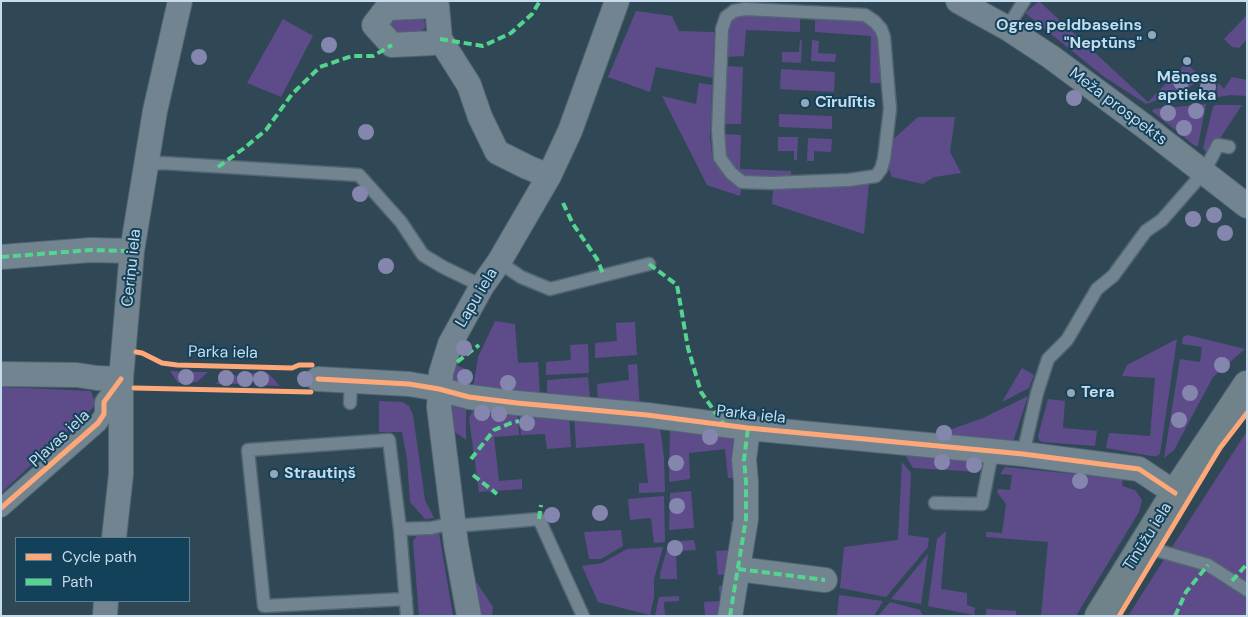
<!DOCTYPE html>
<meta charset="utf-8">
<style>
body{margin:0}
#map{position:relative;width:1248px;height:617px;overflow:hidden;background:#304856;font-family:"DM Sans",sans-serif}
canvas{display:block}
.frame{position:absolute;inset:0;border:2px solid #c6dcec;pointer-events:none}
.legend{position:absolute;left:15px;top:537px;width:175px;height:65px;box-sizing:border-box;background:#14415a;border:1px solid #5b7f94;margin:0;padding:6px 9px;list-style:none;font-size:15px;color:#c6dcec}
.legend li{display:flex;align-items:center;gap:10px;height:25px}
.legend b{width:25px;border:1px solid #5b7f94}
</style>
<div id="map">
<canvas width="1248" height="617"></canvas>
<div class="frame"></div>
<ul class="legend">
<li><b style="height:6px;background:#fea87a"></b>Cycle path</li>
<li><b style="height:6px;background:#53d58f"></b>Path</li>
</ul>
</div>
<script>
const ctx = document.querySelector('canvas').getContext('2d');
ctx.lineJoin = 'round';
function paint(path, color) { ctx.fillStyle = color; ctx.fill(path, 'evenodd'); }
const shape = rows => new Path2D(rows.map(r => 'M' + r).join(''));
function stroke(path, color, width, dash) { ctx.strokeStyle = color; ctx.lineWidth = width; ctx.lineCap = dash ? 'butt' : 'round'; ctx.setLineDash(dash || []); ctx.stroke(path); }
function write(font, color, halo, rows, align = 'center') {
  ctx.font = font + ' "DM Sans",sans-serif'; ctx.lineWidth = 4; ctx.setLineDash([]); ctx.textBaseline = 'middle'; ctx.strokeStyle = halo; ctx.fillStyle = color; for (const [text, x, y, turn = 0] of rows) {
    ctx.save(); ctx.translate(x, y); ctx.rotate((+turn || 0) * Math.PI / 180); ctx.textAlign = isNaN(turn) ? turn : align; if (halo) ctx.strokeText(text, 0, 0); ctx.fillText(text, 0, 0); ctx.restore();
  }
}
paint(shape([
 [1039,1,1148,102,1186,63,1202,78,1184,91,1146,104,1103,76,1025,13],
 [636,11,672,16,679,31,714,32,713,78,656,67,650,92,608,77],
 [736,15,800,17,800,32,746,30,744,56,725,57,729,20],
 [1247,15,1247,39,1239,48,1232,47,1224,39],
 [392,18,422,18,425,22,425,28,419,32,396,34,390,29,390,23],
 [815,18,855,19,867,22,874,29,878,35,885,83,870,83,871,36,815,32],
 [283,19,313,36,281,97,247,83],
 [800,40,802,40,801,63,782,62,782,52,799,52],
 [812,40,819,41,818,53,836,54,835,62,811,61],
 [725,66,743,67,741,124,723,124],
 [781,69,835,72,834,92,780,89],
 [1232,77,1247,80,1247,96,1230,95,1218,97,1217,94,1218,83,1224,89],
 [699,83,712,85,710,139,712,155,717,166,727,179,741,188,740,196,707,185,662,96,696,104],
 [1206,104,1198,146,1195,146,1152,111,1154,109],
 [1215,105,1242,105,1211,152,1206,152,1203,148,1213,107],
 [779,114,832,116,832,129,779,127],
 [918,117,955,117,950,152,961,173,934,177,923,184,892,177,889,169,890,142],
 [722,134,741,135,740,169,791,171,791,177,742,176,726,161],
 [778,137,798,137,797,160,794,160,794,151,778,151],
 [808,138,832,139,831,152,814,151,814,161,807,161],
 [869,183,864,234,772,204,773,189],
 [495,321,515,324,518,363,538,362,540,395,473,389,478,357],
 [635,322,637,355,595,358,595,343,617,341,616,323],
 [1188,335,1245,349,1213,377,1174,450,1164,458,1180,359,1200,362,1202,347,1182,344,1183,337],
 [1177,339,1160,454,1157,456,1151,456,1106,448,1109,433,1150,436,1155,378,1122,376,1127,365],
 [588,344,589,373,546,375,546,362,571,360,570,345],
 [446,364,459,366,471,372,470,383,465,390,455,385,449,378],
 [637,364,640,409,598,402,597,384,629,380,628,365],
 [1022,368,1034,375,1029,388,1002,402],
 [170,371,178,371,180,376,191,372,208,372,197,382,178,383],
 [226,372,240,377,242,373,269,374,280,386,261,385,253,381,250,384,216,384],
 [588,377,590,399,547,396,547,380],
 [1,387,91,391,96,405,1,493],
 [1028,396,1013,442,927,438,983,418],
 [1048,399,1065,401,1063,428,1097,431,1095,446,1042,442,1039,440,1038,436],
 [379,401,402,402,409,406,413,415,425,500,434,518,425,519,410,502,407,459,402,432,379,432],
 [459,404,466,406,466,440,444,424,448,410,452,406],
 [474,408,512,412,518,417,519,435,494,437,499,481,522,479,522,489,479,492,469,418],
 [519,414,569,414,571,447,547,449,545,434,521,435],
 [574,414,660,427,664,458,665,492,639,493,639,483,648,483,644,443,576,448],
 [670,427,734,434,736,478,728,478,725,449,689,453,690,479,669,482],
 [1247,431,1247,616,1128,616,1156,572],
 [903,451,977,458,979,465,978,472,913,468],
 [902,462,911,473,908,535,929,538,928,547,886,597,840,588,844,547,898,540],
 [1005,467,1123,479,1122,486,1135,490,1142,500,1139,512,1076,616,1041,616,1048,542,986,537,986,532,1002,533,1006,504,997,492,998,489,1010,490,1012,475,1000,474],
 [691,491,694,528,669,530,670,493],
 [664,496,665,542,654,543,651,518,630,520,628,499],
 [738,521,729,574,718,575,716,551,733,550,731,522],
 [621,530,623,546,601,559,589,559,584,532],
 [946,531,941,589,967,593,967,605,975,608,974,615,928,606,937,539],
 [439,533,453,616,419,616,413,541,418,534],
 [694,540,696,550,676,551,677,579,660,579,660,574,669,542],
 [663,547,654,579,654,597,650,615,598,602,582,566,602,563,627,549],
 [928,554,921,604,891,599],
 [475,580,493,607,492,616,481,616],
 [728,585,722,616,705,616,704,602,720,601,719,586],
 [839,595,883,601,874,616,837,616],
 [679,596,679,601,664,602,665,616,655,616,659,597],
 [890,602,920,610,923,616,878,616],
 [986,609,1016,611,1016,616,986,616]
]), '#5e4c8a');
const service = shape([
 [745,9,865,15,875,22,881,29,884,37,890,109,884,159,881,169,876,176,849,180,771,183,742,182,731,173,720,158,718,130,722,29,726,17,734,11,745,9],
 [1007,28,1024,1],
 [145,165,162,163,359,175,401,222,423,255,443,267,482,286],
 [499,262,521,277,550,289,649,264],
 [350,403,351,381],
 [1023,454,1037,393,1048,359,1067,340,1097,289,1113,276,1146,231,1162,220,1204,172,1218,145,1229,147],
 [935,503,982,504,992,452],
 [455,526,539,519,583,616],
 [400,529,389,440,248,450,264,606,406,599],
 [1142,546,1208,565,1247,590],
 [407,616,400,529,431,528,454,523]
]);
const pedestrian = shape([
 [1,508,98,423,104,414,104,402,121,379]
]);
const minor = shape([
 [958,1,1007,28,1051,57,1144,126,1247,206],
 [440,39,437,6,387,8,374,25,392,45,433,43,440,39,469,85,480,117,497,152,527,167,549,176],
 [1,257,91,250,132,251],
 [1,374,77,375,97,378,121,379],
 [318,379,409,384,439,389,469,397,517,403,647,415,748,428,1023,454,1139,469,1175,493],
 [114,538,121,474,121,379,132,251,155,111,180,1],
 [738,569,825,580],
 [105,616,106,601],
 [469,616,456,544,439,407,441,373,450,344,482,286,499,262,549,176,570,131,617,1],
 [730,616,746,519,746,482,744,460,748,428]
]);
const secondary = shape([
 [1099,616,1175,493,1247,385]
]);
stroke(service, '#516572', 15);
stroke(pedestrian, '#516572', 20);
stroke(minor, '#516572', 26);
stroke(secondary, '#516572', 30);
stroke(service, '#728490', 12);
stroke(pedestrian, '#728490', 18);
stroke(minor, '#728490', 24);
stroke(secondary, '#71838a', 28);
stroke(shape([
 [440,39,483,46,511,33,532,14,540,1],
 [218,167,243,149,266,130,292,94,320,67,352,56,373,56,392,45],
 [563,203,573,224,597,259,604,276],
 [1,257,91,250,132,251],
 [649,264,677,285,688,348,701,392,724,425],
 [457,362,479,345],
 [471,459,494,430,511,423,519,421],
 [473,475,497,494],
 [539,519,541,505],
 [738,569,825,580],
 [1232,581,1247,564],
 [730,616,746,519,746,482,744,460,748,428],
 [1175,616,1186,592,1208,565]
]), '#53d58f', 4, [8, 4]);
stroke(shape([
 [136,352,142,353,162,363,177,365,292,368,299,365,312,365],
 [318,379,409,384,439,389,469,397,517,403,647,415,748,428,1023,454,1139,469,1175,493],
 [134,388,311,392],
 [1,508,98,423,104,414,104,402,121,379],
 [1119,616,1220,448,1247,413]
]), '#fea87a', 5);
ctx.fillStyle = '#8586ae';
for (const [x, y] of [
 [329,45],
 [199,57],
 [1181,82],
 [1208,87],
 [1074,98],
 [1196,111],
 [1168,113],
 [1184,128],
 [366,132],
 [360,194],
 [1214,215],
 [1193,219],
 [1225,233],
 [386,266],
 [464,348],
 [1222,365],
 [186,377],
 [465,377],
 [226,378],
 [245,379],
 [261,379],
 [305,379],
 [508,383],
 [1190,393],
 [482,413],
 [499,414],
 [1179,420],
 [527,423],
 [944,433],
 [710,437],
 [942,462],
 [676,463],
 [974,465],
 [1080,481],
 [677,506],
 [600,513],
 [552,515],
 [675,548]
]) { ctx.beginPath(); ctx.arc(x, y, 8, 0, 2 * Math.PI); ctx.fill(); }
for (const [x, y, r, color] of [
 [1152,35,5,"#92a8b8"],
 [1187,61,5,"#92a8b8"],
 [805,103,5,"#92a8b8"],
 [1071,393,5,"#92a8b8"],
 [274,474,5,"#92a8b8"]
]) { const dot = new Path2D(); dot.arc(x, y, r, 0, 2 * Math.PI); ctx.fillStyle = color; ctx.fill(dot); stroke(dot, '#14415a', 2); }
write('bold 16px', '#c6dcec', '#14415a', [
 ["Ogres peldbaseins",1142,26,"right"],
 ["\"Neptūns\"",1142,44,"right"],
 ["Mēness",1187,78,"center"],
 ["aptieka",1187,96,"center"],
 ["Cīrulītis",815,103],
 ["Tera",1081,393],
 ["Strautiņš",284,474]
], 'left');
write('16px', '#c6dcec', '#14415a', [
 ["Meža prospekts",1118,107,37],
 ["Ceriņu iela",132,268,-84],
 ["Lapu iela",477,298,-59],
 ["Parka iela",223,353,1],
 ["Parka iela",751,415,6],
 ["Pļavas iela",60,439,-43],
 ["Tīnūžu iela",1148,537,-58]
]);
</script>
